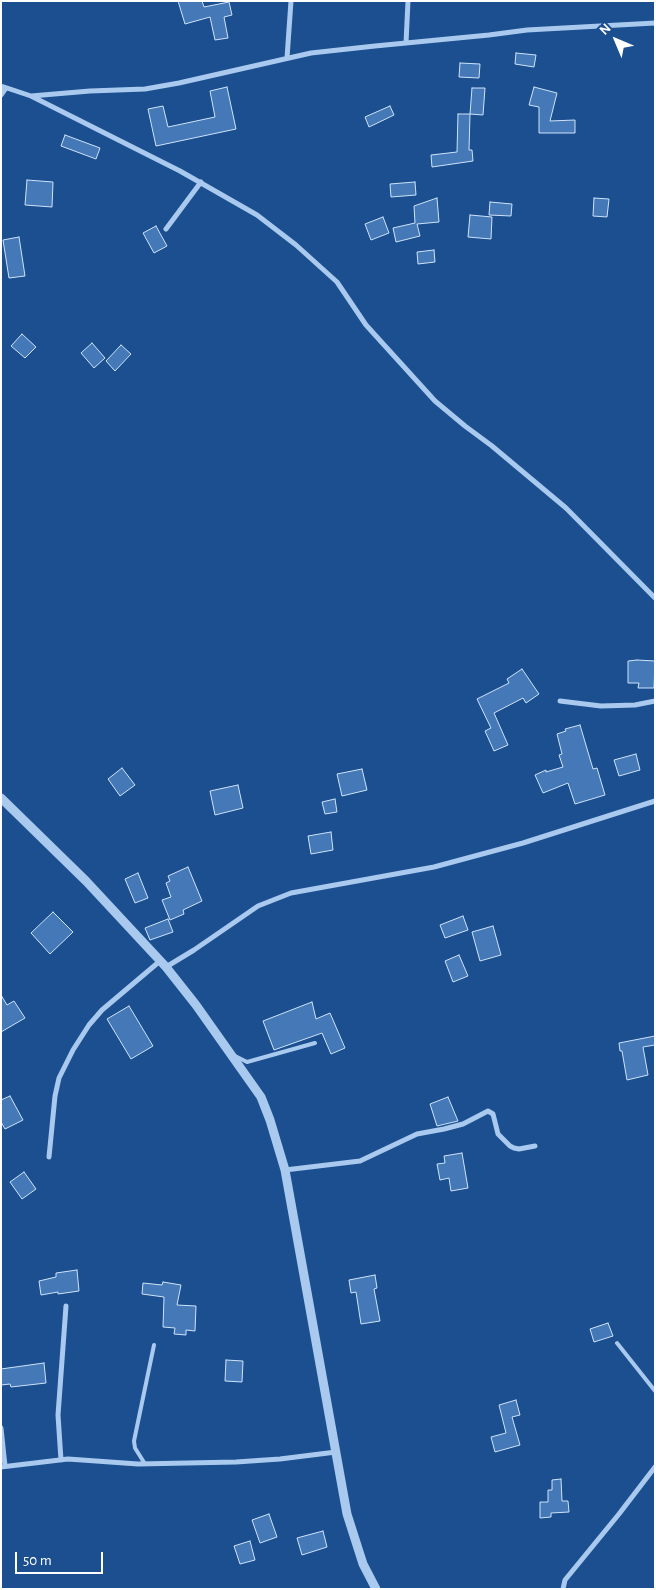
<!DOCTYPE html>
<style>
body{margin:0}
#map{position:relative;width:656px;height:1590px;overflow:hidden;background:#1b4f8f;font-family:"Alegreya Sans",sans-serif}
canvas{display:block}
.frame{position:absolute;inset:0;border:2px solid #fff;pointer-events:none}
.north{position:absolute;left:591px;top:15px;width:50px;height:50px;-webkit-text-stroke:4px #1b4f8f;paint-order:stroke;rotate:315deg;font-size:14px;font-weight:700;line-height:20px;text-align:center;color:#fff}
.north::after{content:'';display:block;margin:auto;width:18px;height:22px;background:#fff;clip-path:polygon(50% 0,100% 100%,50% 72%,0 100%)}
.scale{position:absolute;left:15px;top:1552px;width:88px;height:22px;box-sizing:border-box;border:2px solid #fff;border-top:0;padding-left:6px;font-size:15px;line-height:18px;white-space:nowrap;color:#fff;-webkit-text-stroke:4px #1b4f8f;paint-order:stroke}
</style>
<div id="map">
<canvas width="656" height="1590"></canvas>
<div class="frame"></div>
<div class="north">N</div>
<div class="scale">50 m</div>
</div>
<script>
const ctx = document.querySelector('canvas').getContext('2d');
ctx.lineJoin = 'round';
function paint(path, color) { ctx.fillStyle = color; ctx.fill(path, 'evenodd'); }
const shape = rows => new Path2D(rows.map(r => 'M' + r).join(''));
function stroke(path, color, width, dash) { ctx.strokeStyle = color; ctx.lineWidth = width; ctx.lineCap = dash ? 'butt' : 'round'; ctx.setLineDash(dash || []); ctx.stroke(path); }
const building = shape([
 [178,1,202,1,204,7,229,2,232,15,224,17,228,38,215,40,210,17,185,24,178,1],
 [516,53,536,55,534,67,515,64,516,53],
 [460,63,480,64,479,78,459,77,460,63],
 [227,87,236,129,156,146,148,109,163,106,168,127,215,117,210,91,227,87],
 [534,87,557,93,550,121,575,120,575,133,539,133,539,107,529,105,534,87],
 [472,88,485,88,483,115,470,114,472,88],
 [390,106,394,115,369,127,365,117,390,106],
 [458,114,470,114,469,150,472,150,473,161,432,167,431,155,457,152,458,114],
 [65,135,100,148,96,159,61,146,65,135],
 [27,180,53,182,52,207,25,205,27,180],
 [415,182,416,195,391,197,390,184,415,182],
 [437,198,439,222,417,224,420,236,396,242,393,228,415,223,414,206,437,198],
 [594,198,609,199,607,217,593,216,594,198],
 [490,202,512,204,511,216,489,215,490,202],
 [470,215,492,217,491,239,468,237,470,215],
 [383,217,389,233,371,240,365,224,383,217],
 [156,226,167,246,154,253,143,233,156,226],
 [19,237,25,276,9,278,3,240,19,237],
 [434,250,435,262,418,264,417,252,434,250],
 [22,334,36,347,25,358,11,346,22,334],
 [92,343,105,358,94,368,81,353,92,343],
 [121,345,131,354,115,371,106,361,121,345],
 [637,660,655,661,654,688,638,688,639,683,628,683,628,661,637,660],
 [522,669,539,694,526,703,523,698,494,713,508,745,494,751,485,731,491,728,477,699,509,683,507,679,522,669],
 [580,725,593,769,597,768,605,795,575,804,568,783,543,793,535,775,546,770,546,772,563,767,559,755,562,754,557,734,566,731,565,729,580,725],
 [636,754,640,770,619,776,614,760,636,754],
 [122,768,135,785,120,796,108,779,122,768],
 [362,769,367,790,342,796,337,774,362,769],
 [238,785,243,808,215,815,210,791,238,785],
 [335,799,337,812,325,814,322,802,335,799],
 [331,832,333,850,311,854,308,836,331,832],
 [188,867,202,901,183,910,184,914,170,920,162,900,171,897,166,883,170,881,168,876,188,867],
 [138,873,148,898,135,903,125,879,138,873],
 [53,912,73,932,50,954,31,933,53,912],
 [463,916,468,930,445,938,440,925,463,916],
 [168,919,173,932,150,940,145,928,168,919],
 [493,926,501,955,480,961,472,932,493,926],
 [459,955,468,976,453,982,445,961,459,955],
 [1,995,7,1005,14,1001,25,1018,1,1032,1,995],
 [312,1002,316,1019,330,1013,345,1048,331,1054,322,1033,274,1050,263,1021,312,1002],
 [129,1006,153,1046,131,1059,107,1019,129,1006],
 [655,1036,655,1045,643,1047,648,1075,627,1080,622,1051,620,1051,619,1043,655,1036],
 [10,1096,23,1120,5,1129,1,1122,1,1100,10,1096],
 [448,1097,458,1121,437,1126,430,1104,448,1097],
 [462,1153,468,1188,451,1191,449,1178,440,1180,437,1164,445,1163,444,1156,462,1153],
 [24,1172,36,1189,22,1199,10,1182,24,1172],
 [77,1270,79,1291,58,1294,58,1292,41,1295,39,1281,56,1277,56,1273,77,1270],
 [375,1275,377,1288,374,1289,380,1321,361,1324,356,1292,351,1293,349,1280,375,1275],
 [163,1282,181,1285,177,1305,196,1306,195,1331,186,1330,186,1335,174,1334,175,1328,163,1327,164,1297,142,1294,143,1283,162,1285,163,1282],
 [608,1323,613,1336,594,1342,590,1329,608,1323],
 [226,1360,243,1361,242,1382,225,1381,226,1360],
 [44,1363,46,1383,11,1387,10,1384,1,1385,1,1369,44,1363],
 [516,1400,520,1415,512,1417,520,1445,495,1452,491,1437,506,1433,499,1405,516,1400],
 [561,1479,562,1501,568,1501,569,1512,551,1513,551,1517,540,1518,540,1502,548,1502,548,1490,552,1490,552,1480,561,1479],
 [269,1514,277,1537,260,1543,252,1520,269,1514],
 [323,1531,327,1547,302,1555,297,1538,323,1531],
 [250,1541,255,1560,240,1564,234,1546,250,1541]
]);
paint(building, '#4478b7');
stroke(building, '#cfe3fa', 1);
stroke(shape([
 [235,1056,247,1062,315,1043],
 [617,1343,655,1391],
 [145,1464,135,1448,134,1441,154,1345]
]), '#a9c9ee', 4);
stroke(shape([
 [406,43,408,1],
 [287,58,291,1],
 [1,86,31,96,180,171,257,215,296,245,337,282,366,325,435,401,465,426,492,446,566,508,655,598],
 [1,95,6,88],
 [31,96,90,91,145,89,179,83,311,53,375,46,489,35,527,30,655,23],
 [166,229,201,182],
 [560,701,601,706,635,705,655,701],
 [166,967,194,950,258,906,291,893,434,867,523,843,655,801],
 [49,1157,55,1096,59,1078,73,1050,89,1025,102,1010,160,961],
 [285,1170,360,1161,417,1134,444,1129,463,1124,488,1111,493,1114,498,1134,510,1146,514,1148,519,1149,535,1146],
 [1,1428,5,1466],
 [61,1460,58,1415,66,1306],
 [1,1467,68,1459,138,1464,236,1462,280,1459,336,1452],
 [563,1589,565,1580,619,1514,655,1467]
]), '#a9c9ee', 5);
stroke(shape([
 [1,798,86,881,166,967,196,1005,261,1097,270,1120,285,1170,347,1514,363,1564,376,1589]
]), '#a9c9ee', 9);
</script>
